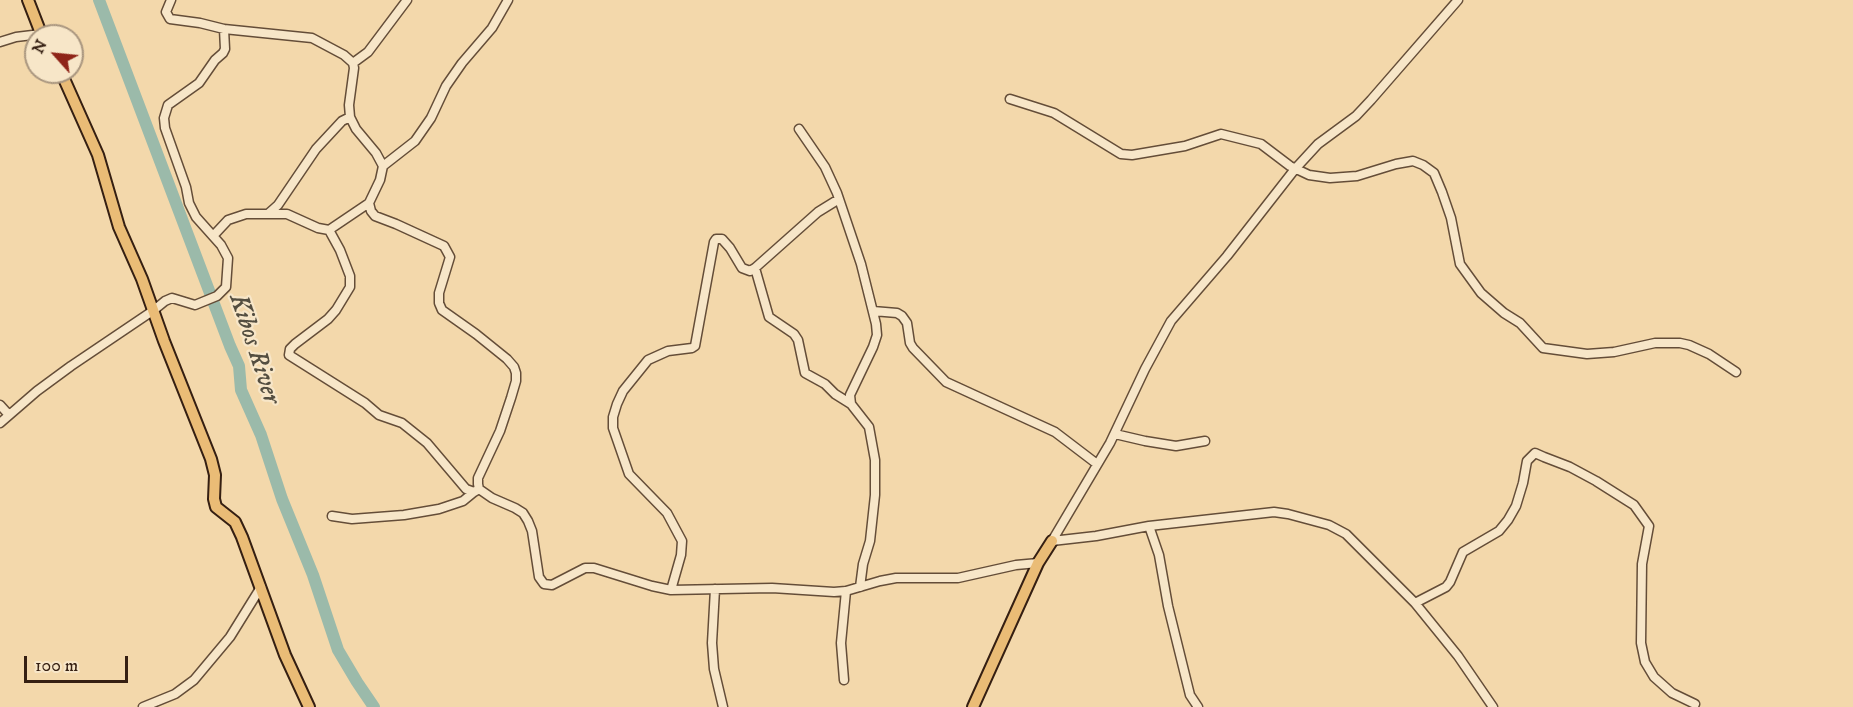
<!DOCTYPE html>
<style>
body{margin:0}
#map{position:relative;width:1853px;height:707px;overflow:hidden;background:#f3d8ab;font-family:"IM FELL DW Pica",serif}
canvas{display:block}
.north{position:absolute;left:24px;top:24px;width:60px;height:60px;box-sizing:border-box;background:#f7e6c8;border:2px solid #a9967f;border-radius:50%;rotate:297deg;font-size:16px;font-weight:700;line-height:24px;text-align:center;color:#351f12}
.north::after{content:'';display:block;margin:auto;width:21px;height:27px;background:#8f2418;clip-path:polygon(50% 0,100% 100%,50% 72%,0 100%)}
.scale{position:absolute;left:24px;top:656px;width:104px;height:27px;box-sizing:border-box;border:3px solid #351f12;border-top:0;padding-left:8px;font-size:18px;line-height:21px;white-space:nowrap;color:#351f12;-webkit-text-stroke:4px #f7e6c8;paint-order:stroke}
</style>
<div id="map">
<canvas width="1853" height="707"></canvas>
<div class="north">N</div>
<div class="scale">100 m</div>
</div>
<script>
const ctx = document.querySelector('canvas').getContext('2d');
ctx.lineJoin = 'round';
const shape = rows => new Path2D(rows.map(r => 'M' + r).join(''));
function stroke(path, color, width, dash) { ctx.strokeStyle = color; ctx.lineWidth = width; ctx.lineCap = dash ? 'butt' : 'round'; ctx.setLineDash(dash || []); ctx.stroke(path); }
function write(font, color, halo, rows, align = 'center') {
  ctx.font = font + ' "IM FELL DW Pica",serif'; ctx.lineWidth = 4.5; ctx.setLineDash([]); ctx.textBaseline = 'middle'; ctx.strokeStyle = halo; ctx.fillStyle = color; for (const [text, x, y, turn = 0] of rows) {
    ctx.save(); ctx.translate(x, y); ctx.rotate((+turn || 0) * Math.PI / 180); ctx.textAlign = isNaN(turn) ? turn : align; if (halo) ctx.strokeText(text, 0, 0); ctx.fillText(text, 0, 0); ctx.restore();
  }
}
stroke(shape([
 [99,0,230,346,239,366,241,390,261,435,282,499,313,575,338,650,357,682,374,707]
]), '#9bbaaa', 12);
const minor = shape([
 [171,0,166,12,170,19,200,23,224,29,312,38,344,55,353,63,354,68,349,105,350,117,356,129,376,153,383,166,380,180,369,203,329,230,318,228,287,214,246,214,228,220,213,236],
 [0,42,16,37,41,34],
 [353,63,368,52,407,0],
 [1010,99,1054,113,1121,154,1132,155,1185,146,1221,134,1261,144,1290,166,1309,175,1330,178,1357,176,1396,164,1413,161,1423,165,1434,173,1442,192,1451,218,1460,264,1481,293,1504,313,1520,323,1543,348,1587,354,1614,352,1655,343,1680,343,1689,345,1709,354,1736,372],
 [799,129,825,167,837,193,861,264,876,324,877,335,873,347,850,395,851,404,869,427,875,460,875,495,870,541,863,564,860,587],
 [383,166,415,141,431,118,446,86,462,63,492,28,508,0],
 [369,203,371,211,375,216,396,224,444,246,450,257,439,293,439,303,442,310,476,334,507,359,514,367,516,373,516,381,511,398,500,431,478,478,478,484,479,489,492,498,515,508,523,513,528,521,532,531,539,577,544,584,552,585,585,568,594,568,652,586,671,590,772,588,834,592,846,591,880,581,896,578,958,578,1016,565,1038,563],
 [269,213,278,205,316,149,342,121,350,117],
 [329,230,340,250,350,276,350,287,336,310,328,319,295,344,290,349,289,355,365,403,379,415,402,423,427,443,466,489,474,492,479,489],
 [755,268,769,317,794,334,798,340,805,373,825,384,835,394,851,404],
 [873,311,897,313,902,316,907,323,910,343,913,348,946,382,1055,432,1097,464],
 [0,405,9,415],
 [0,423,37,391,71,366,154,310,165,301,172,298,195,305,217,296,226,287,228,258,221,245,196,217,189,203,186,187,165,128,164,118,168,105,199,83,215,60,223,53,225,49,224,29],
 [1115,434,1145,441,1176,446,1205,441],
 [332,516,352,519,404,515,439,509,463,501,474,492],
 [1149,526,1159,555,1168,606,1190,695,1198,707],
 [1052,541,1110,443,1145,369,1171,321,1227,256,1295,169,1318,144,1356,116,1371,100,1458,0],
 [1052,541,1096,536,1149,526,1274,512,1288,514,1329,525,1346,534,1415,603,1458,656,1493,707],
 [715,589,712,643,714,669,723,707],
 [671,590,681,555,682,541,667,513,629,474,613,428,613,417,617,404,623,391,648,360,668,351,692,348,695,346,714,242,716,239,722,239,730,248,742,268,750,271,755,268,818,212,839,199],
 [1415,603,1446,587,1450,582,1463,552,1499,531,1508,520,1516,506,1523,483,1527,461,1535,453,1544,457,1570,467,1596,481,1634,505,1649,526,1642,564,1641,643,1645,662,1654,677,1672,693,1695,704],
 [844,680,841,643,846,591],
 [143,707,175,694,194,680,230,637,261,587]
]);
const major = shape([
 [28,0,42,36],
 [61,72,98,155,119,227,142,279,164,341,211,459,215,475,214,499,216,507,235,522,242,537,285,655,309,707],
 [973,707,1038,563,1052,541]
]);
stroke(minor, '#644d38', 11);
stroke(major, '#351f12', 14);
stroke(minor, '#f7e6c8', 8);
stroke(major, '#eabc76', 10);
write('italic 26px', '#544e40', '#f7e6c8', [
 ["Kibos River",253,349,72]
]);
</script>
